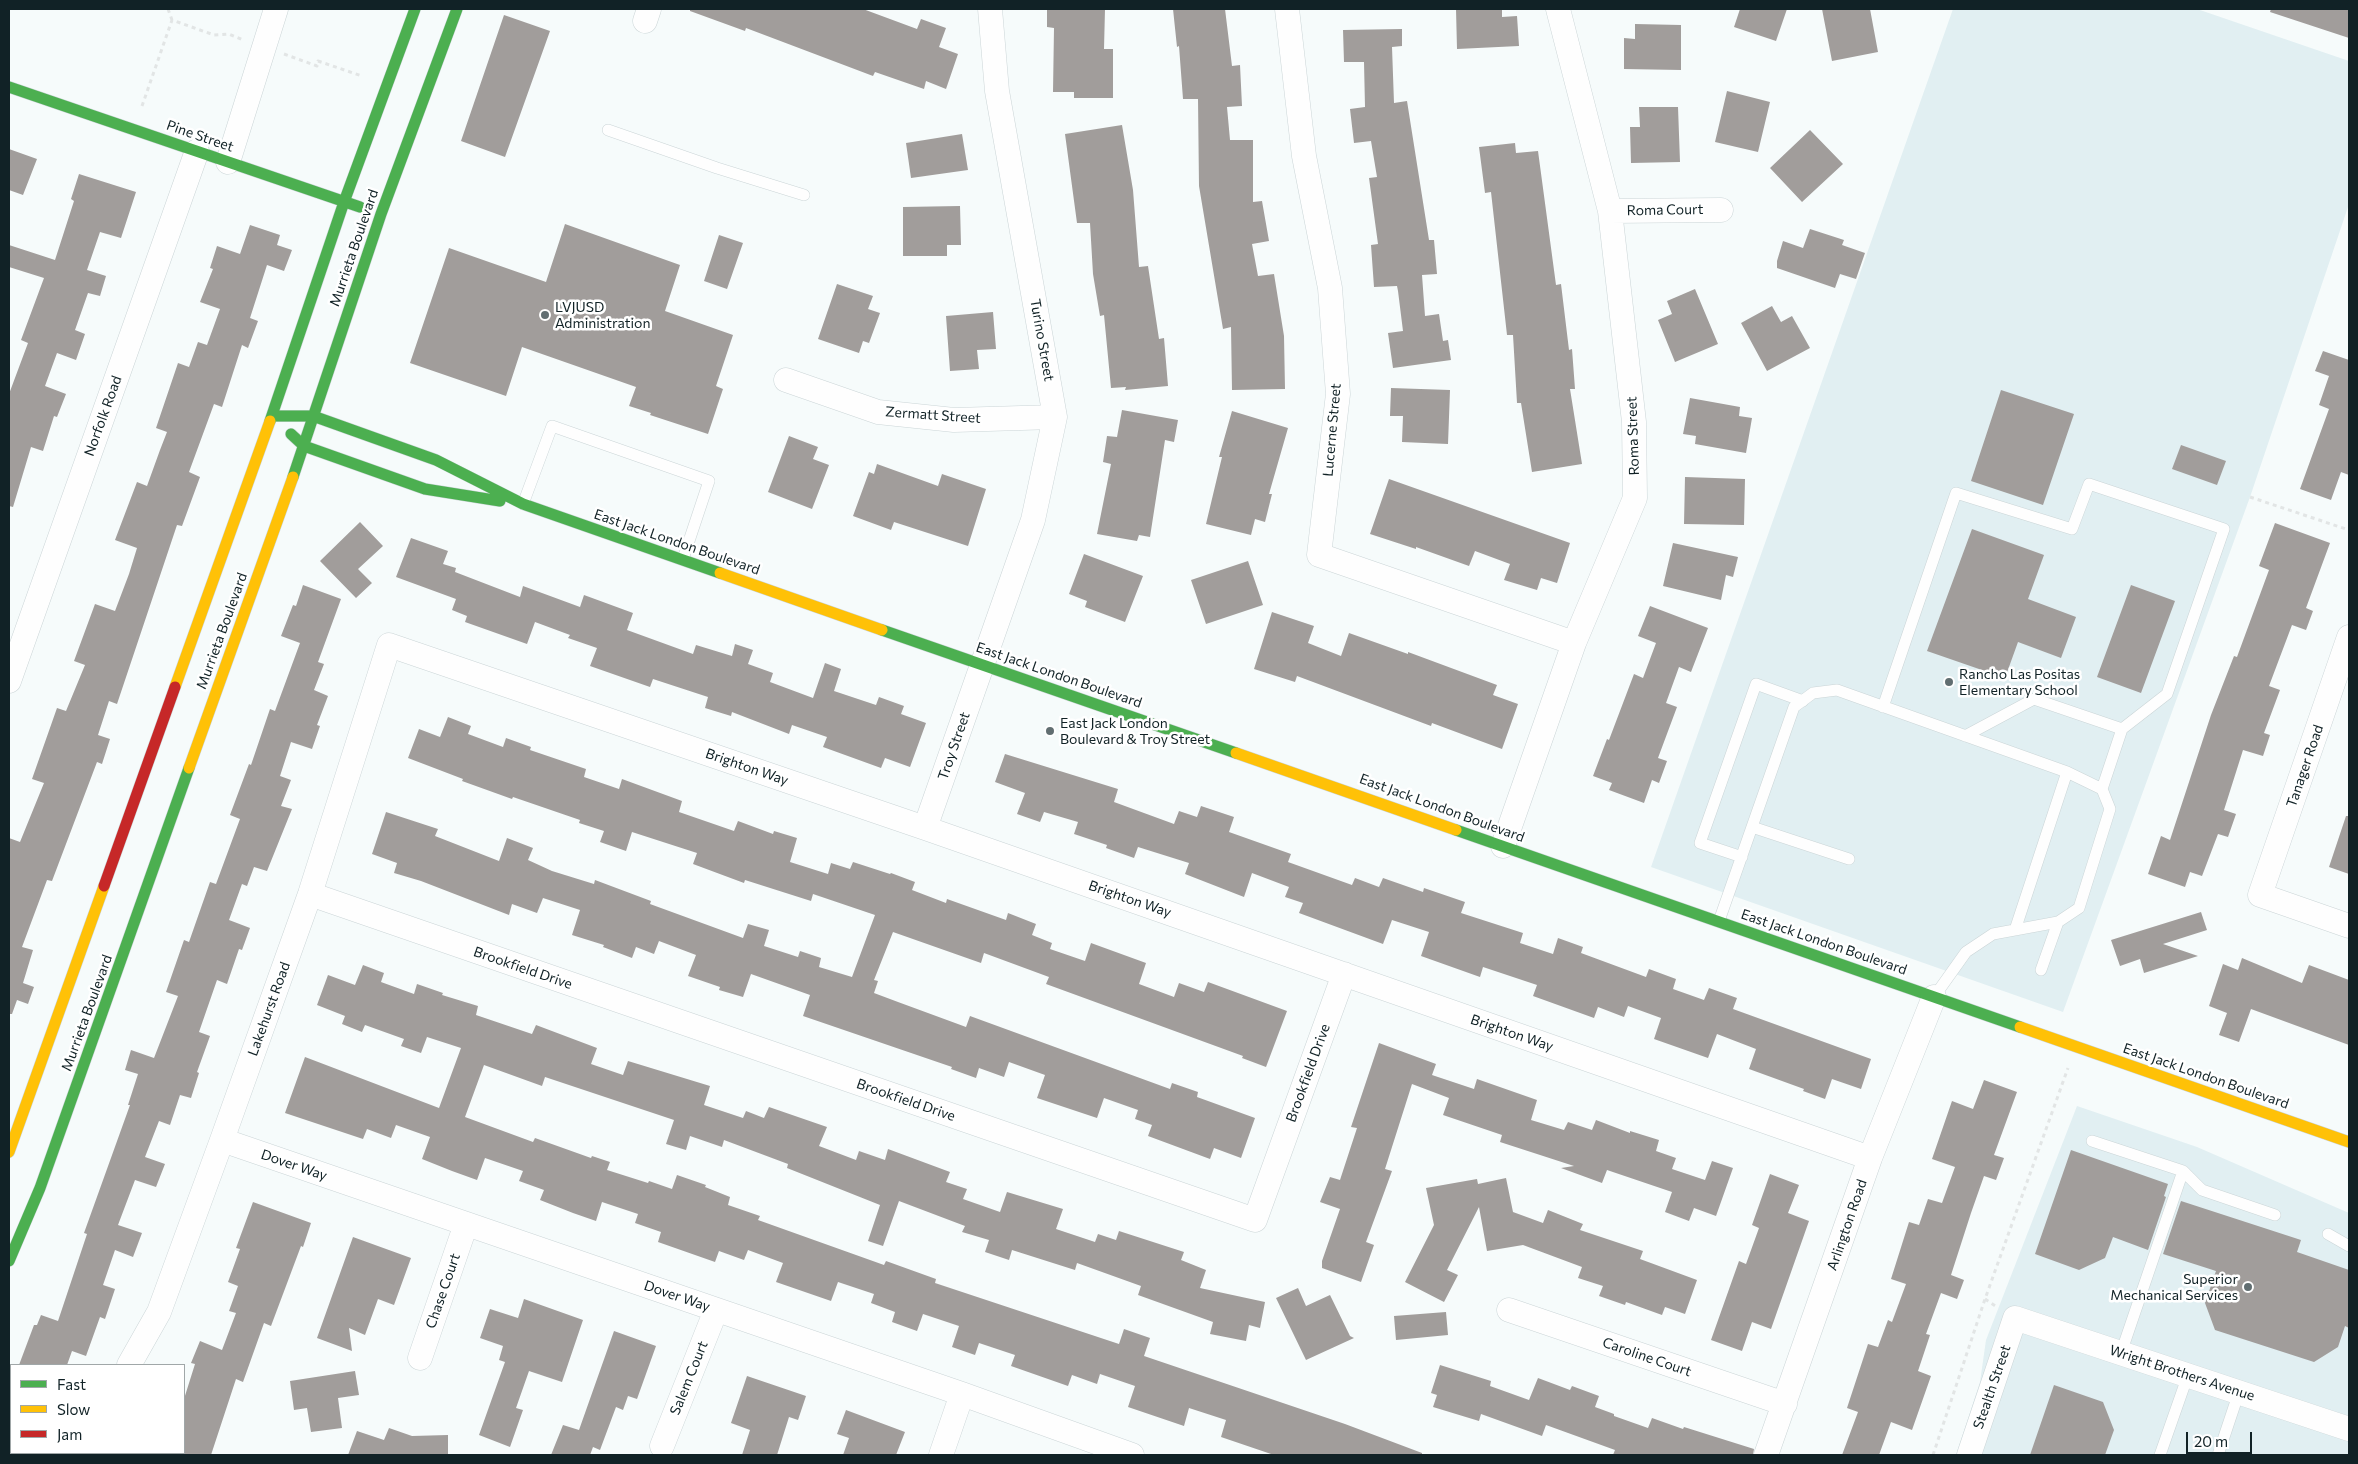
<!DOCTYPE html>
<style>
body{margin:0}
#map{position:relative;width:2358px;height:1464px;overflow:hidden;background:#f6fbfb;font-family:Commissioner,sans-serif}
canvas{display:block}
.frame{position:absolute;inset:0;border:10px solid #112226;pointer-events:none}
.legend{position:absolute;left:10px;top:1364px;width:175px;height:90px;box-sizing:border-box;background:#fff;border:1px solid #a0a7a8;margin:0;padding:6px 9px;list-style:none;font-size:15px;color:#112226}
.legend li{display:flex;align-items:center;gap:10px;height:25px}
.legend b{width:25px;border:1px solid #a0a7a8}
.scale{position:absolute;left:2186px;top:1432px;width:66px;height:22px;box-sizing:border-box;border:2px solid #112226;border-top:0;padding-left:6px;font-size:15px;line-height:18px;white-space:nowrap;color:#112226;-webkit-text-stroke:4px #fff;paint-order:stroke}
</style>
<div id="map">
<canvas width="2358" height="1464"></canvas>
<div class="frame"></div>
<ul class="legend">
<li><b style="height:6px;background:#4caf50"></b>Fast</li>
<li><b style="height:6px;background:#ffc107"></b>Slow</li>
<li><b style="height:6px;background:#c62828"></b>Jam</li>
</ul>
<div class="scale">20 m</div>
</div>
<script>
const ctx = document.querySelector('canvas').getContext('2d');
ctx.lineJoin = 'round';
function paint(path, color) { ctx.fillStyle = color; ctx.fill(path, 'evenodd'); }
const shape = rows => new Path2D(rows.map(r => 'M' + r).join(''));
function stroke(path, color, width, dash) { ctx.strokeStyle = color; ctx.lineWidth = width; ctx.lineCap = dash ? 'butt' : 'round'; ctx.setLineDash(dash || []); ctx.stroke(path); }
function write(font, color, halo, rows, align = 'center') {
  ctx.font = font + ' Commissioner,sans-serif'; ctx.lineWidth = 5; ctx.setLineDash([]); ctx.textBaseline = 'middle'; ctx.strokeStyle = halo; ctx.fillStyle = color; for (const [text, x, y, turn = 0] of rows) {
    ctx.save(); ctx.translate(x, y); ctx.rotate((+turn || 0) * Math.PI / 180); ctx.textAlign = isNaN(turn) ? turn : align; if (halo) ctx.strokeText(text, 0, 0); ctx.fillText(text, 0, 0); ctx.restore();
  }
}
paint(shape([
 [1953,9,2197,9,2349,61,2349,204,2250,497,2063,1012,1651,867],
 [2077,1106,2197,1147,2349,1213,2349,1455,1956,1455,1980,1382,1986,1340]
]), '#e1eff2');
paint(shape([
 [690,9,863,9,917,29,921,19,946,28,939,47,958,54,946,89,926,81,924,89,875,72,873,76,746,28,745,31,690,11],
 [1047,9,1105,9,1104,49,1113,49,1113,98,1074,98,1074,92,1053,92,1054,28,1047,27],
 [1173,9,1225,9,1232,66,1240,65,1242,106,1227,107,1230,140,1253,140,1253,202,1262,201,1269,241,1252,244,1258,276,1274,274,1284,336,1285,389,1232,390,1231,327,1223,329,1199,186,1198,99,1183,99,1179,46,1177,47],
 [1456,9,1502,9,1502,17,1517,16,1519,46,1457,49],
 [1740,9,1787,9,1776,41,1734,27],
 [1822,9,1870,9,1878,52,1832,61],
 [2271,9,2349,9,2349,38,2270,12],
 [504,15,550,31,505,157,461,141],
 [1635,24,1681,25,1681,70,1624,69,1624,38,1635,39],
 [1402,29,1402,46,1392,47,1394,103,1407,101,1429,240,1434,240,1437,274,1422,275,1425,316,1439,314,1443,341,1448,340,1451,360,1393,368,1388,333,1403,331,1398,291,1397,286,1374,287,1371,245,1378,244,1369,178,1377,177,1371,141,1354,143,1350,109,1365,107,1364,62,1344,62,1343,30],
 [1727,91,1770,102,1758,152,1715,142],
 [1639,107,1678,107,1680,162,1631,163,1630,127,1640,127],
 [1122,125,1133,190,1139,267,1148,266,1159,339,1164,338,1168,386,1125,390,1126,387,1111,388,1104,315,1100,316,1093,274,1090,223,1077,223,1065,134],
 [1810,130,1843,164,1802,202,1770,168],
 [962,134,968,170,911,178,906,143],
 [1515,143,1516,153,1538,151,1556,285,1561,284,1569,350,1572,349,1575,389,1570,389,1582,464,1532,472,1521,403,1517,403,1513,335,1507,335,1491,192,1485,193,1479,147],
 [9,149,37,159,23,195,9,190],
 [79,174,136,192,121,238,100,232,87,270,106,276,100,296,88,293,75,330,85,334,76,360,57,353,45,386,66,394,57,417,54,416,43,451,31,447,13,507,9,506,9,394,28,343,21,340,44,278,9,267,9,245,55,260,74,201,71,199],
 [960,206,961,245,947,245,947,256,903,256,903,207],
 [565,224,680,265,665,311,733,335,716,386,723,389,708,434,650,415,651,413,629,406,636,387,522,347,506,396,410,363,449,248,546,282],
 [250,225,280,235,277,245,292,250,284,271,267,265,250,318,258,321,248,348,242,345,222,407,214,404,189,472,200,477,182,526,177,525,117,704,109,701,98,735,110,739,102,764,97,762,52,881,47,880,22,947,33,950,23,983,34,987,28,1004,17,1000,12,1014,9,1014,9,838,20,842,44,783,32,779,57,708,66,711,85,665,74,661,95,604,115,611,129,574,137,548,115,540,137,482,147,486,160,450,167,432,156,428,178,363,189,367,198,342,207,345,220,309,200,302,213,269,210,268,217,246,240,254],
 [1810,229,1844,240,1842,245,1865,253,1856,279,1840,274,1835,288,1777,268,1777,261,1783,241,1803,248],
 [719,235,743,243,727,289,704,281],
 [837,284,873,296,868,309,880,313,869,343,863,341,859,353,818,339],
 [1695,289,1718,344,1675,362,1658,320,1672,314,1667,301],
 [1772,306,1781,322,1792,316,1810,348,1767,371,1741,323],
 [993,312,996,349,977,350,979,369,950,371,946,316],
 [2323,351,2349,360,2349,475,2341,472,2331,500,2300,489,2329,409,2319,405,2329,376,2315,371],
 [1391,388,1450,390,1448,444,1402,442,1403,416,1390,416],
 [2001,390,2074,414,2043,505,1971,481],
 [1690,398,1740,407,1739,416,1752,418,1746,453,1695,444,1696,436,1683,434],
 [1122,410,1178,420,1174,442,1165,440,1150,537,1139,535,1137,541,1097,534,1111,464,1103,462,1107,436,1117,437],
 [1232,411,1288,428,1269,494,1272,494,1265,522,1255,519,1251,535,1206,524,1222,457,1219,457],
 [789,436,818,447,813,459,829,465,812,509,768,492],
 [2181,445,2226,461,2217,485,2172,469],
 [877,464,938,486,942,474,986,489,968,546,894,522,891,530,853,516,869,472,874,474],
 [1685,477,1745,479,1744,525,1684,524],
 [1389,479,1570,543,1557,583,1541,578,1537,590,1504,580,1510,564,1475,551,1469,566,1416,547,1416,549,1370,534],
 [360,522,383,546,358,569,372,583,356,598,320,561],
 [2275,523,2330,543,2306,608,2313,611,2306,630,2292,625,2269,686,2280,690,2264,733,2270,735,2263,756,2243,750,2224,810,2236,814,2228,837,2218,834,2202,876,2190,872,2185,887,2148,874,2161,836,2170,840,2211,715,2234,656,2237,657,2269,570,2259,566],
 [1972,529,2044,555,2028,599,2076,617,2061,658,2018,642,2005,678,1927,651],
 [411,538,448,551,443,564,456,568,455,572,520,597,523,586,580,607,584,595,633,613,627,630,693,654,696,645,732,656,735,644,753,650,748,664,773,673,770,682,813,698,825,663,841,669,834,691,876,705,879,697,904,706,901,714,926,723,910,767,885,758,881,768,823,747,827,737,792,725,789,734,732,712,731,716,705,708,708,697,653,679,650,687,590,666,597,648,568,638,570,635,535,622,527,644,465,622,467,616,452,610,456,599,396,577],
 [1673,543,1738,557,1733,577,1726,575,1721,600,1663,586],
 [1084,554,1143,576,1125,622,1085,607,1087,601,1069,594],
 [1248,561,1263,605,1206,624,1191,580],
 [303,585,341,599,318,662,324,664,314,690,328,696,317,725,320,726,312,749,291,742,280,776,291,780,281,806,292,809,267,871,254,867,247,886,242,884,229,920,250,928,242,950,239,949,227,984,217,980,199,1032,210,1036,197,1072,199,1073,191,1098,180,1095,170,1125,159,1121,145,1157,165,1164,156,1187,135,1180,118,1225,142,1233,133,1257,115,1250,103,1285,115,1289,105,1319,100,1317,86,1356,72,1351,67,1365,19,1365,34,1325,37,1325,41,1315,58,1321,87,1234,84,1233,130,1105,128,1105,138,1074,125,1070,131,1050,154,1058,178,996,166,992,184,940,189,942,210,882,216,884,240,819,230,815,249,764,251,765,270,709,275,711,300,643,281,636,293,605,296,606],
 [2131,585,2175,601,2141,693,2097,677],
 [1650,606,1708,628,1691,672,1679,667,1666,703,1677,707,1658,758,1667,761,1659,783,1652,780,1644,803,1609,790,1612,783,1593,776,1607,739,1609,740,1634,674,1643,678,1656,643,1638,636],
 [1272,612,1314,626,1308,643,1341,656,1349,633,1408,654,1408,652,1497,685,1493,695,1518,704,1502,749,1432,723,1431,726,1297,676,1295,682,1254,669],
 [448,717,471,726,468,734,503,747,506,738,531,747,530,750,586,769,584,777,619,789,622,779,682,801,679,812,734,831,738,821,773,834,774,831,797,838,790,862,828,874,831,863,850,869,853,862,890,874,891,873,915,882,912,890,946,903,947,899,1006,920,1008,913,1036,924,1032,935,1052,943,1050,949,1085,961,1091,943,1146,963,1139,984,1174,997,1179,983,1204,992,1208,982,1287,1011,1266,1067,1242,1058,1243,1056,1046,984,1049,977,984,953,981,963,893,932,874,980,878,981,874,993,898,1002,966,1027,970,1016,1170,1089,1172,1083,1198,1092,1197,1097,1255,1118,1241,1158,1214,1148,1210,1159,1148,1136,1152,1125,1135,1119,1138,1110,1104,1098,1097,1118,1037,1098,1045,1075,1009,1062,1004,1077,979,1068,976,1078,951,1069,952,1067,803,1016,810,995,751,974,743,997,719,990,720,987,688,976,696,955,659,941,654,954,636,947,632,958,603,947,604,945,572,935,580,910,543,898,537,913,512,904,509,915,421,881,394,873,397,863,372,854,386,812,438,829,435,836,499,861,507,838,533,848,528,860,552,871,594,884,595,880,651,901,650,904,743,938,748,924,769,930,764,946,798,957,800,951,821,958,819,967,852,977,875,915,813,894,811,901,745,880,744,883,693,864,697,853,632,832,626,851,600,842,604,831,579,823,580,820,513,797,512,799,462,781,463,779,408,758,419,729,440,737],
 [1005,754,1118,789,1114,802,1174,824,1179,811,1197,817,1201,806,1234,817,1229,832,1291,854,1288,862,1352,885,1355,878,1379,887,1383,878,1423,892,1424,888,1465,902,1461,913,1523,933,1520,943,1553,954,1558,938,1583,947,1581,953,1646,977,1649,969,1676,979,1673,989,1704,1000,1709,988,1737,998,1733,1009,1871,1059,1861,1089,1832,1079,1825,1099,1803,1091,1804,1089,1749,1069,1756,1049,1717,1034,1708,1058,1654,1039,1661,1018,1628,1006,1624,1017,1598,1007,1594,1018,1533,996,1537,985,1483,967,1480,977,1421,956,1429,932,1392,920,1383,944,1299,913,1303,903,1285,897,1289,887,1252,873,1244,897,1185,874,1189,863,1138,847,1134,858,1106,848,1107,845,1074,834,1078,822,1044,812,1040,822,1017,814,1025,793,995,782],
 [2346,816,2349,816,2349,874,2329,867],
 [2201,912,2207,930,2163,944,2198,956,2144,973,2140,959,2120,966,2111,940],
 [2242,958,2302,983,2309,965,2349,980,2349,1045,2251,1009,2239,1042,2219,1035,2227,1013,2209,1006,2223,964,2238,970],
 [363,965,384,973,381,982,414,994,417,984,443,993,442,995,478,1006,476,1015,532,1034,536,1025,597,1048,591,1064,623,1075,628,1061,710,1086,704,1105,743,1118,746,1111,764,1118,769,1107,827,1127,819,1146,856,1160,859,1151,885,1160,888,1149,950,1172,946,1182,967,1189,963,1199,1000,1212,1007,1192,1063,1209,1056,1229,1095,1242,1098,1234,1116,1240,1119,1231,1184,1252,1181,1260,1206,1270,1200,1288,1265,1302,1260,1328,1249,1325,1246,1341,1210,1334,1213,1322,1138,1295,1141,1286,1077,1263,1075,1270,1012,1250,1009,1260,985,1252,989,1240,962,1232,965,1226,899,1201,883,1246,868,1241,880,1205,787,1168,788,1164,724,1140,722,1147,690,1136,686,1150,666,1144,674,1120,545,1077,542,1086,484,1065,465,1117,533,1142,535,1138,591,1158,592,1156,610,1162,607,1170,648,1183,649,1181,672,1189,677,1175,706,1185,705,1187,730,1197,728,1205,760,1216,758,1220,884,1265,886,1261,936,1279,935,1283,1119,1344,1124,1329,1150,1338,1144,1356,1345,1424,1422,1453,1422,1455,1274,1455,1221,1437,1226,1420,1189,1408,1184,1426,1128,1407,1135,1386,1100,1374,1097,1384,1072,1375,1068,1386,1011,1366,1015,1355,979,1343,975,1355,952,1347,959,1326,923,1314,917,1331,892,1322,895,1312,871,1303,874,1294,838,1282,831,1301,776,1282,783,1263,748,1250,744,1260,719,1251,715,1262,658,1242,661,1232,635,1223,638,1214,602,1202,596,1221,573,1213,540,1200,544,1190,519,1181,523,1171,485,1158,477,1180,452,1171,422,1159,430,1137,396,1125,391,1138,367,1129,363,1139,285,1113,305,1057,439,1108,461,1048,427,1037,421,1053,401,1046,404,1039,365,1025,362,1032,342,1024,345,1016,317,1005,328,975,355,985],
 [1379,1043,1436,1064,1432,1075,1474,1089,1477,1079,1537,1100,1531,1120,1564,1130,1568,1122,1592,1130,1596,1120,1630,1133,1630,1131,1659,1140,1656,1151,1676,1158,1672,1169,1705,1180,1712,1161,1733,1168,1716,1216,1694,1208,1689,1221,1665,1212,1672,1192,1607,1170,1602,1183,1561,1168,1574,1166,1500,1142,1502,1135,1443,1115,1449,1098,1412,1084,1385,1169,1392,1171,1366,1242,1374,1245,1361,1282,1322,1268,1322,1261,1340,1209,1320,1202,1330,1177,1340,1180,1357,1128,1351,1127],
 [1984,1080,2017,1092,1994,1155,2004,1158,1996,1180,1984,1176,1971,1213,1951,1275,1964,1280,1957,1299,1941,1293,1926,1334,1930,1335,1918,1371,1931,1376,1912,1430,1891,1422,1879,1455,1842,1455,1858,1412,1847,1408,1868,1344,1878,1347,1888,1320,1892,1322,1906,1284,1891,1279,1909,1222,1919,1225,1928,1199,1942,1203,1955,1167,1932,1159,1952,1101,1973,1109],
 [2071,1150,2168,1184,2164,1196,2166,1197,2148,1250,2113,1237,2105,1258,2079,1270,2035,1254],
 [1770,1174,1799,1185,1788,1213,1809,1221,1771,1329,1752,1322,1742,1351,1711,1340,1739,1261,1746,1264,1759,1228,1752,1225],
 [1506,1178,1513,1212,1543,1223,1548,1210,1583,1224,1580,1230,1643,1251,1640,1259,1697,1280,1685,1314,1665,1307,1662,1315,1626,1302,1625,1305,1599,1296,1603,1286,1578,1278,1582,1267,1523,1245,1487,1251,1479,1207,1447,1270,1458,1275,1444,1302,1405,1282,1434,1225,1426,1188,1477,1179,1478,1184],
 [2181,1201,2301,1240,2297,1252,2349,1270,2349,1328,2345,1326,2338,1347,2314,1362,2215,1330,2205,1303,2216,1271,2163,1254],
 [253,1202,311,1223,303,1247,301,1246,271,1326,264,1323,243,1382,236,1379,211,1455,184,1455,184,1399,195,1364,191,1363,200,1341,222,1350,236,1313,229,1311,238,1286,228,1282,240,1249,236,1248],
 [353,1237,411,1258,394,1305,378,1299,365,1335,349,1328,352,1351,317,1338],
 [1298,1288,1306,1306,1330,1295,1350,1336,1354,1338,1306,1360,1276,1298],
 [524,1299,583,1320,562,1382,529,1371,516,1408,523,1410,510,1447,479,1435,505,1362,499,1360,503,1346,480,1338,490,1309,518,1318],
 [1446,1312,1448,1335,1396,1340,1394,1316],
 [614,1331,656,1346,637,1399,628,1396,623,1410,616,1407,600,1450,593,1447,590,1455,551,1455,563,1425,579,1430],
 [1440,1365,1491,1381,1490,1386,1529,1400,1538,1378,1570,1390,1572,1386,1599,1396,1595,1407,1614,1414,1614,1416,1648,1428,1652,1418,1683,1429,1684,1427,1754,1449,1753,1455,1613,1455,1615,1450,1546,1425,1542,1436,1481,1414,1479,1421,1433,1407,1437,1395,1431,1393],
 [355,1371,359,1395,338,1398,342,1428,311,1432,307,1408,294,1410,290,1381],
 [747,1376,806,1396,798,1420,789,1417,777,1455,742,1455,750,1430,731,1423],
 [2054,1385,2103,1402,2114,1430,2105,1455,2030,1455],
 [846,1410,905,1432,896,1455,843,1455,849,1438,837,1434],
 [389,1428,412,1436,448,1435,448,1455,348,1455,357,1431,384,1440]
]), '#a19d9b');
const lane = shape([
 [608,130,717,168,804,195],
 [523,504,552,426,709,481,683,559],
 [1883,707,1956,493,2072,529,2089,484,2224,529,2167,694,2122,729],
 [1965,736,2034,699,2122,729,2102,789],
 [1752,827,1849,859],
 [1742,857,1700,843,1756,684,1803,701],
 [1719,921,1794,707,1813,693,1837,690,2067,772,2102,789,2110,809,2079,908,2058,922,1993,934,1966,952,1934,997],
 [2015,930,2067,772],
 [2041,970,2058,922],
 [2092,1141,2183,1171,2121,1353],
 [2183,1171,2202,1190,2275,1215],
 [2328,1234,2349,1246],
 [2160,1455,2188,1375],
 [2218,1455,2239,1392]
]);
const street = shape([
 [1287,9,1304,156,1330,288,1338,394,1319,555,1574,643],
 [645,21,649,9],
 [228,162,276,9],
 [1610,211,1721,210],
 [786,380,878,412,954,420,1055,417],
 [2349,637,2260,895,2349,926],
 [9,681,197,151],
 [925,828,1033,520,1055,417,997,91,990,9],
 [1503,846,1574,643,1635,498,1634,422,1610,211,1558,9],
 [310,894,1255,1220,1344,974],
 [222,1140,962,1394,1132,1455],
 [1509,1310,1785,1404],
 [420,1358,466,1224],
 [129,1365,159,1312,222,1140,310,894,389,645,925,828,1870,1158],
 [662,1446,716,1310],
 [81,1455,81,1453],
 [941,1455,962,1394],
 [1766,1455,1870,1158,1934,997],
 [1969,1455,2015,1318,2349,1429]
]);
const fast = shape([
 [9,87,360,207],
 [272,416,313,416,436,460,523,504,720,573],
 [270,421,344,202,415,9],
 [291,434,304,446,425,489,500,501],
 [293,477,381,214,457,9],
 [882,630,1236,753],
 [1456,830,2020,1027],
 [9,1261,40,1188,189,768]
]);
const slow = shape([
 [720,573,882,630],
 [175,687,270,421],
 [1236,753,1456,830],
 [189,768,293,477],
 [2020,1027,2349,1142],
 [9,1152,104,886]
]);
const jam = shape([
 [104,886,175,687]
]);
stroke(lane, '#cbd5d7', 12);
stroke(street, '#cbd5d7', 25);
stroke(fast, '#cbd5d7', 12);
stroke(slow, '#cbd5d7', 12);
stroke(jam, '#cbd5d7', 12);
stroke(shape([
 [168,9,172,20],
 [284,54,317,66,318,61,362,76],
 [142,106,172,20,214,35,229,34,243,40],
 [2250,497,2349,530],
 [1985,1299,1997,1307],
 [1933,1455,1985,1299,2068,1068]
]), '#e2e5e5', 3, [4, 4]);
stroke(lane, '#fefefe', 11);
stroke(street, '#fefefe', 24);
stroke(fast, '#4caf50', 11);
stroke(slow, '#ffc107', 11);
stroke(jam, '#c62828', 11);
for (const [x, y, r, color] of [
 [545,315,5,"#616e71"],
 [1949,682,5,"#616e71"],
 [1050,731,5,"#616e71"],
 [2248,1287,5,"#616e71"]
]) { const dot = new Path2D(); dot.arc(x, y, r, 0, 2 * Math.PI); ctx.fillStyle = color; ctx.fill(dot); stroke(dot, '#fff', 2); }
write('14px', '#112226', '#fff', [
 ["Pine Street",200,136,19],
 ["Roma Court",1665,210,-1],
 ["Murrieta Boulevard",354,248,-71],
 ["Turino Street",1042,340,80],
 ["Zermatt Street",933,415,4],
 ["Norfolk Road",103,416,-70],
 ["Lucerne Street",1332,430,-85],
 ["Roma Street",1633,436,-92],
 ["East Jack London Boulevard",677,542,19],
 ["Murrieta Boulevard",222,631,-70],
 ["East Jack London Boulevard",1059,675,19],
 ["Troy Street",954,746,-71],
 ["Tanager Road",2305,766,-71],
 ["Brighton Way",747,767,19],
 ["East Jack London Boulevard",1442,808,20],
 ["Brighton Way",1130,899,19],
 ["East Jack London Boulevard",1824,942,19],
 ["Brookfield Drive",523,968,19],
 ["Lakehurst Road",269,1009,-70],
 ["Murrieta Boulevard",87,1013,-70],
 ["Brighton Way",1512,1033,19],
 ["Brookfield Drive",1308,1073,-70],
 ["East Jack London Boulevard",2206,1076,19],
 ["Brookfield Drive",906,1100,19],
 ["Dover Way",294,1165,19],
 ["Arlington Road",1847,1225,-71],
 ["Chase Court",443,1291,-71],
 ["Dover Way",677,1296,19],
 ["Caroline Court",1647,1357,19],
 ["Wright Brothers Avenue",2182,1373,18],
 ["Salem Court",689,1378,-68],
 ["Stealth Street",1992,1387,-71]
]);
write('14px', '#112226', '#fff', [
 ["LVJUSD",555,307],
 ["Administration",555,323],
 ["Rancho Las Positas",1959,674],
 ["Elementary School",1959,690],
 ["East Jack London",1060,723],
 ["Boulevard & Troy Street",1060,739],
 ["Superior",2238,1279,"right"],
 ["Mechanical Services",2238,1295,"right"]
], 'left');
</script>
